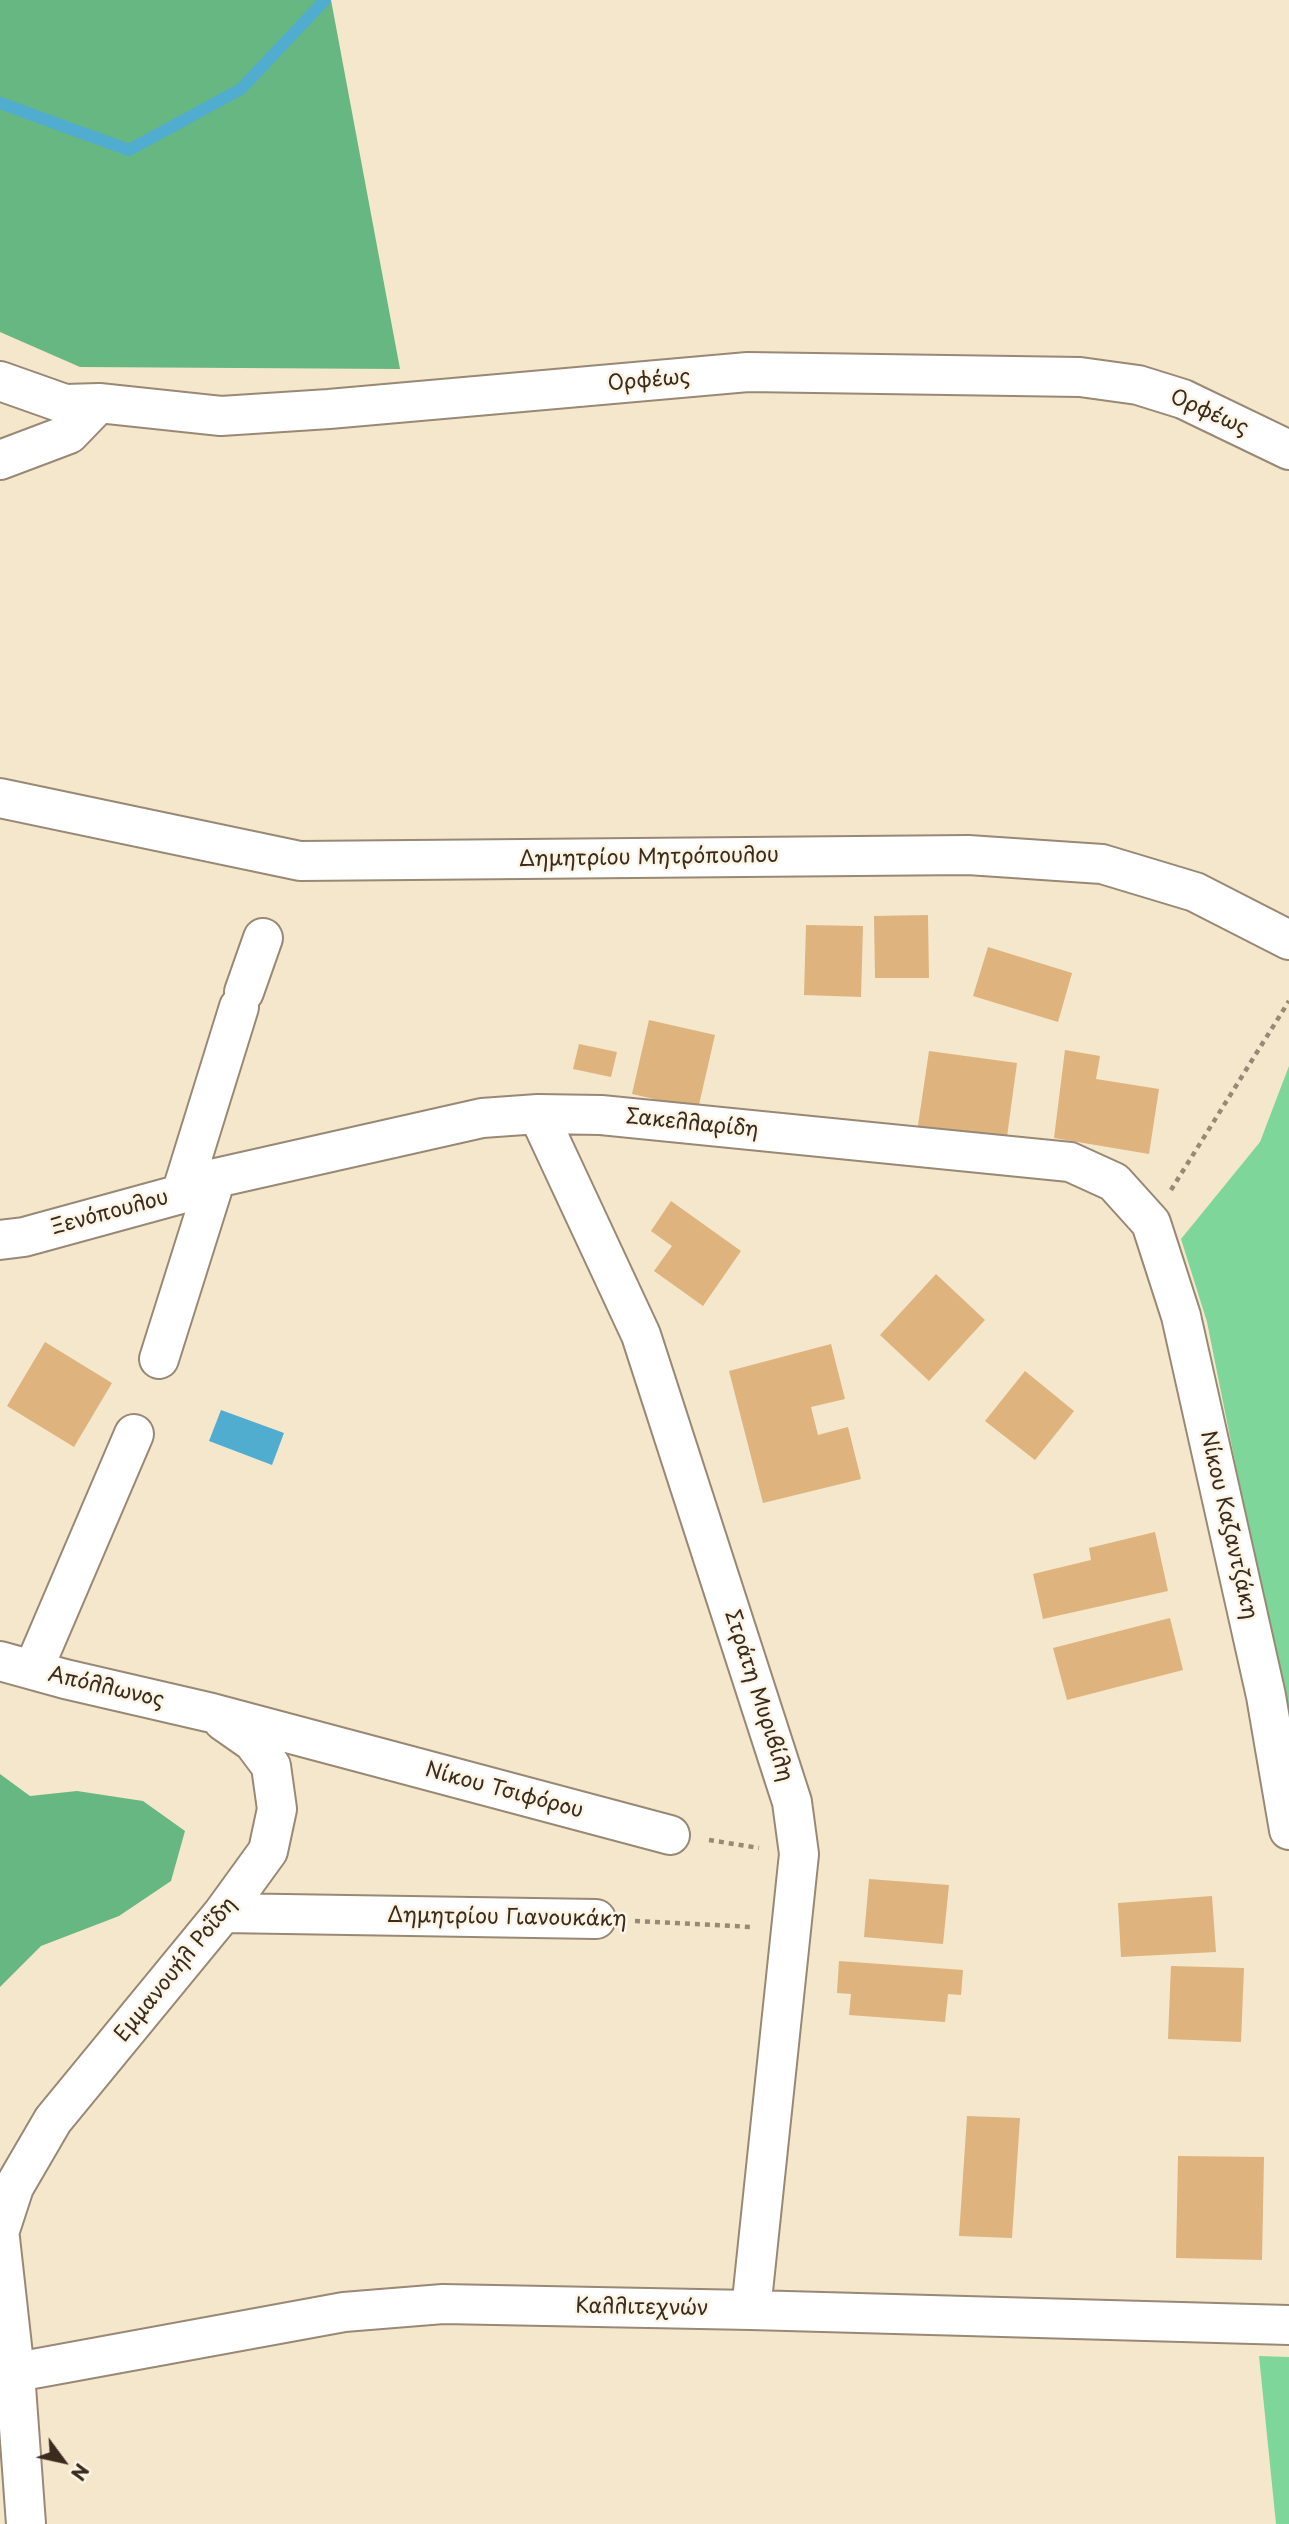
<!DOCTYPE html>
<meta charset="utf-8">
<style>
body{margin:0}
#map{position:relative;width:1289px;height:2524px;overflow:hidden;background:#f5e7cc;font-family:"Playpen Sans",sans-serif}
canvas{display:block}
.north{position:absolute;left:28px;top:2426px;width:70px;height:70px;-webkit-text-stroke:5px #fcf5e5;paint-order:stroke;rotate:123deg;font-size:19px;font-weight:700;line-height:28px;text-align:center;color:#3b2a1e}
.north::after{content:'';display:block;margin:auto;width:24px;height:32px;background:#3b2a1e;clip-path:polygon(50% 0,100% 100%,50% 72%,0 100%)}
</style>
<div id="map">
<canvas width="1289" height="2524"></canvas>
<div class="north">N</div>
</div>
<script>
const ctx = document.querySelector('canvas').getContext('2d');
ctx.lineJoin = 'round';
function paint(path, color) { ctx.fillStyle = color; ctx.fill(path, 'evenodd'); }
const shape = rows => new Path2D(rows.map(r => 'M' + r).join(''));
function stroke(path, color, width, dash) { ctx.strokeStyle = color; ctx.lineWidth = width; ctx.lineCap = dash ? 'butt' : 'round'; ctx.setLineDash(dash || []); ctx.stroke(path); }
function write(font, color, halo, rows, align = 'center') {
  ctx.font = font + ' "Playpen Sans",sans-serif'; ctx.lineWidth = 5; ctx.setLineDash([]); ctx.textBaseline = 'middle'; ctx.strokeStyle = halo; ctx.fillStyle = color; for (const [text, x, y, turn = 0] of rows) {
    ctx.save(); ctx.translate(x, y); ctx.rotate((+turn || 0) * Math.PI / 180); ctx.textAlign = isNaN(turn) ? turn : align; if (halo) ctx.strokeText(text, 0, 0); ctx.fillText(text, 0, 0); ctx.restore();
  }
}
paint(shape([
 [1289,1066,1289,1732,1207,1322,1181,1239,1260,1142],
 [1259,2356,1289,2357,1289,2524,1276,2524]
]), '#7ed69a');
paint(shape([
 [0,0,331,0,400,369,80,367,0,332],
 [0,1774,30,1796,77,1791,143,1801,185,1831,171,1881,119,1916,41,1946,0,1987]
]), '#66b782');
paint(shape([
 [221,1410,284,1433,272,1465,209,1441]
]), '#51adcf');
stroke(shape([
 [0,103,129,150,241,89,325,0]
]), '#51adcf', 12);
paint(shape([
 [928,915,929,978,875,978,874,916],
 [806,925,863,926,861,997,804,995],
 [988,947,1072,973,1058,1022,973,996],
 [649,1020,715,1035,698,1109,632,1094],
 [579,1044,617,1052,611,1077,573,1069],
 [1065,1050,1100,1056,1096,1079,1159,1089,1149,1154,1054,1138],
 [929,1051,1017,1063,1006,1144,917,1132],
 [671,1201,741,1251,703,1306,654,1271,672,1246,651,1231],
 [936,1274,985,1320,929,1381,880,1335],
 [45,1342,112,1383,74,1447,7,1406],
 [831,1344,845,1399,811,1407,818,1435,848,1427,861,1479,763,1503,729,1371],
 [1025,1371,1074,1411,1035,1460,985,1421],
 [1155,1532,1168,1591,1043,1619,1033,1574,1091,1560,1089,1548],
 [1170,1618,1183,1670,1067,1700,1053,1648],
 [869,1879,949,1885,943,1944,864,1937],
 [1212,1896,1216,1952,1121,1957,1118,1903],
 [839,1961,963,1970,961,1995,948,1994,945,2022,849,2015,851,1994,837,1993],
 [1171,1966,1244,1968,1241,2042,1168,2039],
 [967,2116,1020,2118,1012,2238,959,2236],
 [1178,2156,1264,2157,1262,2260,1176,2258]
]), '#deb37e');
const minor = shape([
 [0,381,65,404,99,403,221,416,329,409,748,372,1080,377,1138,385,1183,399,1289,450],
 [0,460,69,434,99,403],
 [0,798,300,861,968,855,1102,864,1195,892,1289,940],
 [244,992,263,938],
 [538,1114,641,1335,792,1802,799,1854,751,2310],
 [181,1194,239,1007],
 [0,1240,24,1237,181,1194,216,1178,482,1118,538,1114,601,1115,1070,1162,1114,1182,1151,1223,1181,1316,1266,1696,1289,1830],
 [159,1359,216,1178],
 [0,1661,65,1679,212,1713,670,1835],
 [33,1670,134,1434],
 [223,1913,596,1919],
 [0,2230,14,2187,53,2120,223,1913,268,1851,277,1809,271,1766,253,1742,223,1721],
 [0,2238,15,2373,26,2524],
 [0,2375,344,2312,443,2304,751,2310,1289,2325]
]);
stroke(minor, '#988875', 42);
stroke(shape([
 [1171,1190,1289,1001],
 [709,1840,759,1848],
 [635,1921,752,1927]
]), '#988875', 4.5, [5, 5]);
stroke(minor, '#fff', 38);
write('21px', '#3b2a1e', '#fcf5e5', [
 ["Ορφέως",649,381,-5],
 ["Ορφέως",1209,413,24],
 ["Δημητρίου Μητρόπουλου",649,858,-1],
 ["Σακελλαρίδη",692,1124,6],
 ["Ξενόπουλου",110,1213,-15],
 ["Νίκου Καζαντζάκη",1228,1525,77],
 ["Απόλλωνος",106,1688,13],
 ["Στράτη Μυριβίλη",758,1696,72],
 ["Νίκου Τσιφόρου",504,1791,15],
 ["Δημητρίου Γιανουκάκη",507,1918,1],
 ["Εμμανουήλ Ροΐδη",176,1970,-51],
 ["Καλλιτεχνών",642,2308,1]
]);
</script>
